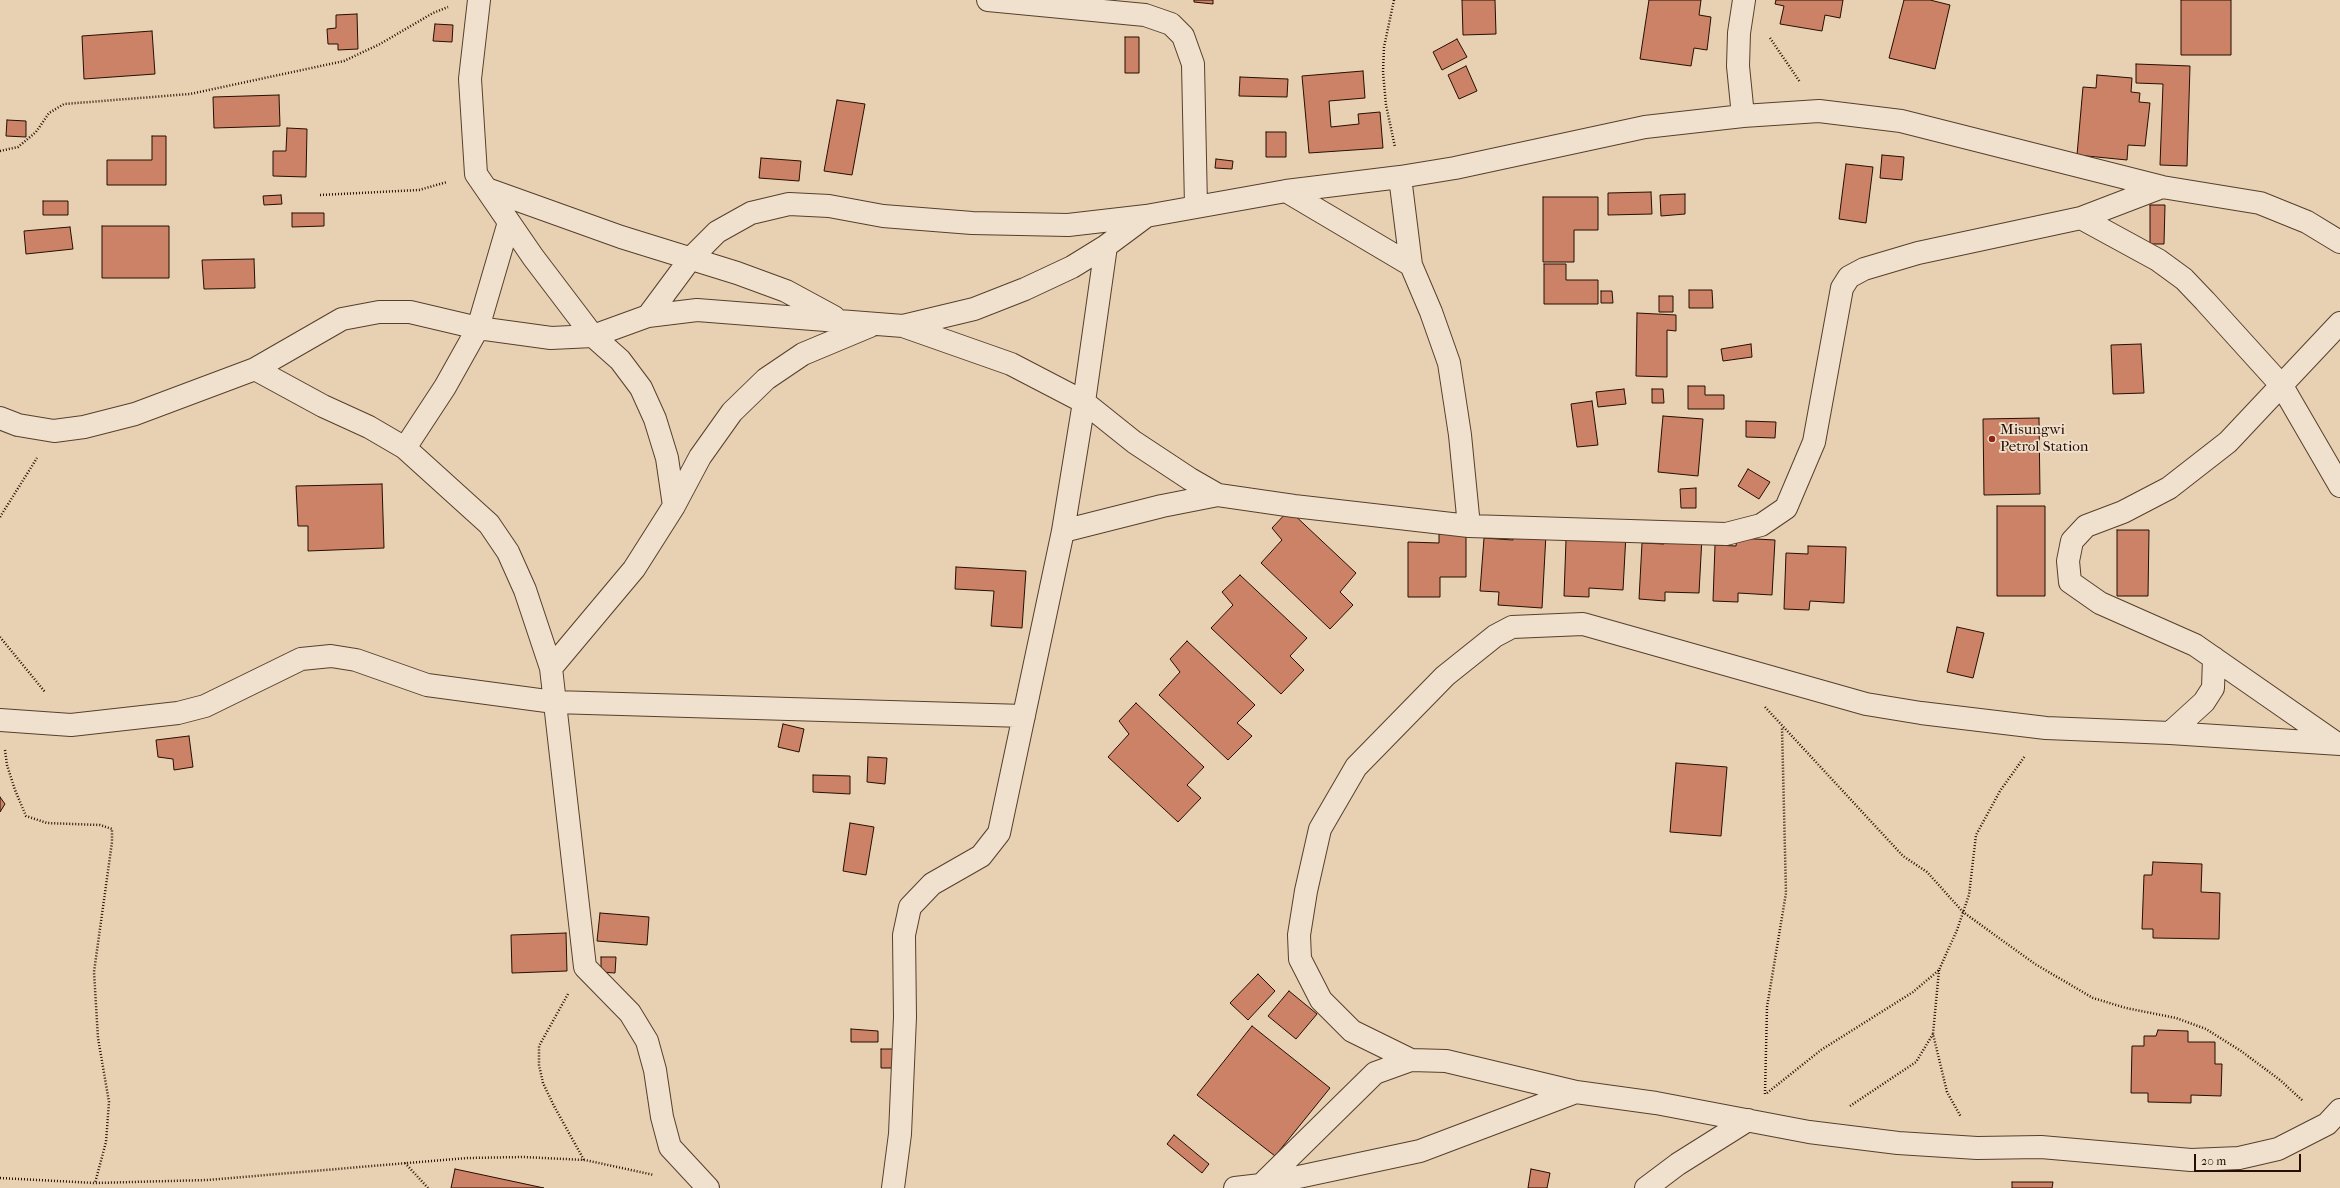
<!DOCTYPE html>
<style>
body{margin:0}
#map{position:relative;width:2340px;height:1188px;overflow:hidden;background:#e7d1b2;font-family:"IM FELL French Canon",serif}
canvas{display:block}
.scale{position:absolute;left:2194px;top:1154px;width:107px;height:18px;box-sizing:border-box;border:2px solid #270e00;border-top:0;padding-left:5px;font-size:12px;line-height:14px;white-space:nowrap;color:#270e00;-webkit-text-stroke:3px #efe1cd;paint-order:stroke}
</style>
<div id="map">
<canvas width="2340" height="1188"></canvas>
<div class="scale">20 m</div>
</div>
<script>
const ctx = document.querySelector('canvas').getContext('2d');
ctx.lineJoin = 'round';
function paint(path, color) { ctx.fillStyle = color; ctx.fill(path, 'evenodd'); }
const shape = rows => new Path2D(rows.map(r => 'M' + r).join(''));
function stroke(path, color, width, dash) { ctx.strokeStyle = color; ctx.lineWidth = width; ctx.lineCap = dash ? 'butt' : 'round'; ctx.setLineDash(dash || []); ctx.stroke(path); }
function write(font, color, halo, rows, align = 'center') {
  ctx.font = font + ' "IM FELL French Canon",serif'; ctx.lineWidth = 3.5; ctx.setLineDash([]); ctx.textBaseline = 'middle'; ctx.strokeStyle = halo; ctx.fillStyle = color; for (const [text, x, y, turn = 0] of rows) {
    ctx.save(); ctx.translate(x, y); ctx.rotate((+turn || 0) * Math.PI / 180); ctx.textAlign = isNaN(turn) ? turn : align; if (halo) ctx.strokeText(text, 0, 0); ctx.fillText(text, 0, 0); ctx.restore();
  }
}
const building = shape([
 [1194,0,1213,0,1213,4,1194,2,1194,0],
 [1462,0,1495,0,1496,34,1463,35,1462,0],
 [1649,0,1701,0,1699,15,1711,17,1707,50,1694,48,1691,66,1640,59,1649,0],
 [1776,0,1843,0,1840,18,1825,15,1822,31,1780,24,1784,6,1775,4,1776,0],
 [1904,0,1930,0,1950,5,1935,69,1889,58,1904,0],
 [2181,0,2231,0,2231,55,2181,55,2181,0],
 [357,14,358,49,338,50,338,44,328,44,327,29,336,28,336,15,357,14],
 [435,24,453,25,452,42,433,41,435,24],
 [152,31,155,74,84,79,82,36,152,31],
 [1125,37,1139,37,1139,73,1125,73,1125,37],
 [1457,39,1467,57,1442,70,1433,52,1457,39],
 [2136,64,2190,66,2187,166,2160,165,2163,84,2136,83,2136,64],
 [1466,66,1477,91,1459,99,1448,75,1466,66],
 [1363,71,1365,98,1329,101,1331,127,1359,124,1358,114,1380,112,1383,148,1309,153,1302,76,1363,71],
 [2097,75,2132,78,2131,92,2140,93,2139,102,2150,103,2145,146,2128,145,2127,160,2077,155,2083,87,2096,88,2097,75],
 [1240,77,1288,79,1287,97,1239,96,1240,77],
 [279,95,280,126,214,128,213,97,279,95],
 [837,100,865,104,852,175,824,171,837,100],
 [7,120,26,121,26,137,6,136,7,120],
 [287,128,307,129,306,177,273,176,273,151,286,151,287,128],
 [1266,132,1286,132,1286,157,1266,157,1266,132],
 [152,136,166,136,166,185,107,185,107,160,152,160,152,136],
 [1882,155,1904,157,1902,180,1880,178,1882,155],
 [761,158,801,161,799,181,759,178,761,158],
 [1216,159,1233,161,1232,169,1215,168,1216,159],
 [1846,164,1873,167,1866,223,1839,219,1846,164],
 [1651,192,1652,214,1608,215,1608,193,1651,192],
 [1685,194,1685,214,1661,216,1660,195,1685,194],
 [281,195,282,204,264,205,263,196,281,195],
 [1543,197,1598,197,1598,230,1574,230,1574,262,1543,262,1543,197],
 [43,201,68,201,68,215,43,215,43,201],
 [2150,205,2165,205,2164,244,2150,244,2150,205],
 [292,213,324,213,324,226,292,227,292,213],
 [102,226,169,226,169,278,102,278,102,226],
 [70,227,73,249,26,254,24,231,70,227],
 [254,259,255,288,204,289,202,260,254,259],
 [1544,264,1566,264,1566,280,1598,280,1598,304,1544,304,1544,264],
 [1689,290,1712,290,1713,308,1689,308,1689,290],
 [1601,291,1612,291,1613,303,1601,303,1601,291],
 [1659,296,1673,296,1673,312,1659,312,1659,296],
 [1637,313,1676,315,1676,331,1667,330,1667,377,1636,376,1637,313],
 [1751,344,1752,357,1723,361,1721,349,1751,344],
 [2141,344,2144,393,2113,394,2111,345,2141,344],
 [1688,386,1705,386,1705,395,1724,395,1724,409,1688,409,1688,386],
 [1624,389,1626,404,1598,407,1596,392,1624,389],
 [1652,389,1663,389,1664,403,1652,403,1652,389],
 [1592,401,1598,445,1577,447,1571,404,1592,401],
 [1663,416,1703,419,1698,476,1658,472,1663,416],
 [2039,418,2040,494,1984,495,1983,419,2039,418],
 [1746,421,1776,422,1775,438,1746,437,1746,421],
 [1748,469,1770,482,1759,499,1738,486,1748,469],
 [382,484,384,548,308,551,308,526,298,526,296,486,382,484],
 [1696,488,1696,508,1681,508,1680,489,1696,488],
 [1997,506,2045,506,2045,596,1997,596,1997,506],
 [1289,510,1356,573,1340,592,1353,605,1330,629,1261,563,1282,540,1272,528,1289,510],
 [2117,530,2149,530,2148,596,2117,596,2117,530],
 [1514,532,1546,534,1542,608,1498,605,1499,592,1480,591,1484,538,1513,540,1514,532],
 [1439,534,1466,535,1466,577,1440,577,1440,597,1408,597,1408,542,1439,543,1439,534],
 [1626,534,1623,590,1589,588,1589,597,1564,596,1566,540,1626,534],
 [1664,535,1702,537,1699,593,1665,592,1665,601,1639,599,1642,543,1664,544,1664,535],
 [1737,538,1775,540,1772,595,1738,593,1738,602,1713,601,1715,545,1736,546,1737,538],
 [1808,546,1846,547,1844,603,1810,601,1809,610,1784,609,1786,553,1808,554,1808,546],
 [956,567,1026,571,1022,628,991,626,994,591,955,589,956,567],
 [1240,575,1307,638,1290,656,1304,670,1281,694,1211,628,1233,605,1222,592,1240,575],
 [1957,627,1984,633,1973,678,1947,672,1957,627],
 [1187,641,1255,705,1237,723,1252,736,1228,760,1159,695,1180,672,1170,659,1187,641],
 [1136,703,1204,767,1187,785,1201,798,1178,822,1108,757,1129,734,1119,721,1136,703],
 [783,724,804,729,799,752,778,747,783,724],
 [189,736,193,767,174,770,173,759,158,757,156,740,189,736],
 [868,757,887,758,885,784,867,782,868,757],
 [1676,763,1727,767,1721,836,1670,832,1676,763],
 [813,775,850,776,850,794,813,792,813,775],
 [0,797,5,804,0,812,0,797],
 [850,823,874,827,866,875,843,871,850,823],
 [2153,862,2202,864,2201,892,2220,893,2219,939,2153,938,2153,929,2142,929,2144,875,2152,875,2153,862],
 [600,913,649,917,647,945,597,941,600,913],
 [566,933,567,971,512,973,511,935,566,933],
 [601,957,616,957,615,973,601,972,601,957],
 [1258,974,1275,991,1248,1020,1230,1003,1258,974],
 [1289,991,1317,1014,1296,1039,1268,1016,1289,991],
 [1252,1026,1330,1088,1275,1156,1197,1095,1252,1026],
 [851,1029,878,1031,878,1042,851,1042,851,1029],
 [2158,1030,2188,1031,2188,1042,2215,1042,2215,1064,2222,1064,2221,1096,2191,1095,2191,1103,2148,1102,2148,1093,2131,1093,2132,1046,2144,1046,2144,1036,2156,1036,2158,1030],
 [881,1049,893,1049,893,1068,881,1068,881,1049],
 [1174,1135,1209,1164,1202,1173,1167,1144,1174,1135],
 [455,1169,544,1188,451,1188,455,1169],
 [1531,1169,1550,1173,1547,1188,1528,1188,1531,1169],
 [2012,1182,2053,1182,2052,1188,2012,1188,2012,1182]
]);
paint(building, '#cb8266');
stroke(building, '#270e00', 1);
const minor = shape([
 [479,0,470,79,476,174,533,257,593,336,620,360,641,388,655,419,667,458,674,506],
 [988,0,1145,15,1171,24,1183,36,1193,64,1196,206],
 [1743,116,1738,66,1739,33,1744,0],
 [1400,177,1411,265,1431,312,1449,363,1460,435,1469,526],
 [487,189,621,237,737,273,786,291,834,317],
 [1286,191,1411,265],
 [2081,218,2158,260,2184,279,2205,301,2282,386,2340,486],
 [648,316,691,258,717,232,751,213,789,204,829,206,883,216,972,223,1068,225,1146,216,1286,191,1400,177,1455,168,1645,127,1743,116,1819,111,1901,121,2162,187,2260,203,2307,222,2340,242],
 [903,326,1011,364,1084,402,1134,442,1190,479,1218,495,1294,506,1469,526,1726,534,1761,525,1786,508,1814,442,1842,288,1849,277,1864,269,1918,253,2081,218,2162,187],
 [255,369,323,406,369,427,405,448,489,524,508,552,525,590,551,668,585,967,630,1013,647,1041,655,1070,662,1117,670,1147,708,1188],
 [0,418,18,425,54,431,84,427,135,414,255,369,342,319,379,312,410,312,478,328,551,338,593,336,648,316,697,310,903,326,974,309,1025,289,1072,267,1106,246,1145,217],
 [405,448,445,387,478,328,509,222],
 [1063,531,1162,506,1218,495],
 [551,668,634,569,674,506,700,457,732,412,766,379,803,354,870,326],
 [0,720,71,725,178,713,205,706,301,659,331,656,356,660,427,685,554,702,1024,716],
 [2170,733,2204,702,2213,688,2214,658],
 [2336,743,2195,645,2100,603,2070,582,2068,561,2072,541,2086,526,2123,512,2169,488,2228,442,2340,323],
 [1411,1060,1352,1031,1321,1000,1300,959,1299,935,1306,891,1320,829,1356,767,1445,676,1495,636,1512,627,1583,624,1866,704,1921,713,2046,728,2170,733,2340,744],
 [1261,1185,1375,1073,1411,1060,1446,1061,1576,1092],
 [893,1188,900,1134,905,1017,904,935,910,907,932,884,981,856,999,833,1063,531,1084,402,1106,246],
 [1235,1188,1261,1185,1420,1151,1576,1092,1656,1103,1809,1132,1898,1143,1977,1148,2041,1147,2191,1160,2239,1158,2278,1149,2327,1124,2340,1110],
 [1646,1188,1678,1164,1748,1120]
]);
stroke(minor, '#573f2c', 24);
stroke(shape([
 [1394,0,1384,47,1383,72,1386,105,1395,147],
 [1770,38,1800,82],
 [0,151,18,147,36,132,49,113,64,104,190,94,344,61,380,44,433,13,448,7],
 [320,195,419,190,447,182],
 [0,517,37,458],
 [0,637,45,692],
 [1765,707,1903,856,1927,872,1963,912,2035,964,2093,998,2126,1008,2176,1018,2206,1029,2241,1051,2280,1080,2303,1101],
 [5,750,7,765,15,790,26,816,47,823,100,825,112,829,112,842,94,972,98,1038,109,1102,106,1142,95,1183],
 [1939,970,1933,1034,1947,1092,1961,1117],
 [568,994,539,1046,539,1065,543,1083,554,1106,584,1160],
 [1767,1093,1821,1050,1913,992,1939,970,1957,930,1969,895,1976,835,2000,791,2025,756],
 [1765,1094,1767,1007,1786,893,1782,727],
 [1850,1106,1916,1062,1933,1034],
 [405,1163,428,1188],
 [0,1178,95,1183,207,1180,467,1158,523,1157,585,1160,654,1175]
]), '#270e00', 2.5, [1, 2]);
stroke(minor, '#efe1cd', 22);
for (const [x, y, r, color] of [
 [1992,439,4,"#8f2418"]
]) { const dot = new Path2D(); dot.arc(x, y, r, 0, 2 * Math.PI); ctx.fillStyle = color; ctx.fill(dot); stroke(dot, '#efe1cd', 1.5); }
write('15px', '#270e00', '#efe1cd', [
 ["Misungwi",2000,430],
 ["Petrol Station",2000,447]
], 'left');
</script>
